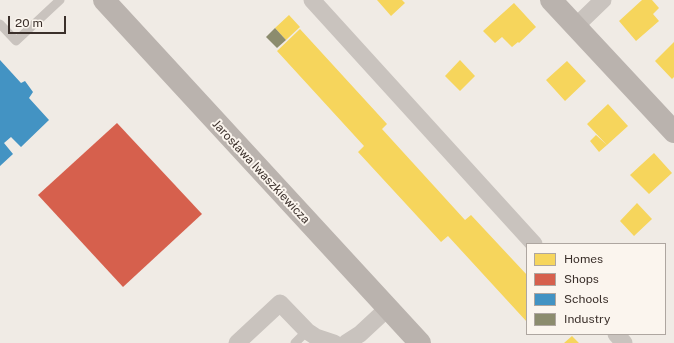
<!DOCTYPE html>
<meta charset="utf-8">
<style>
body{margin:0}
#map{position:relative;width:674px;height:343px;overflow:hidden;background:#f0ebe5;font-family:"Public Sans",sans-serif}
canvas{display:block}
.legend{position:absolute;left:526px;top:243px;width:140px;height:92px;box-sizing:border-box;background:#fbf5ee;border:1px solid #aea6a0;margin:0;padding:5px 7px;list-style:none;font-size:12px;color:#3b302b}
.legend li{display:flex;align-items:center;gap:8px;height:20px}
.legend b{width:20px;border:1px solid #aea6a0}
.scale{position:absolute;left:8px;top:16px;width:58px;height:18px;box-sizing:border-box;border:2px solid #3b302b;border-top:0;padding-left:5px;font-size:12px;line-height:14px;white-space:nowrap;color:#3b302b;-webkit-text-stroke:3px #fbf5ee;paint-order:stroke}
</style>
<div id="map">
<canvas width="674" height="343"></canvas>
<ul class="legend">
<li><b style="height:11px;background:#f6d55c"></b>Homes</li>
<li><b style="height:11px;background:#d6604d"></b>Shops</li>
<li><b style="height:11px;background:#4393c3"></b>Schools</li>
<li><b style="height:11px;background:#8c8c6e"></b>Industry</li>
</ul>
<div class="scale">20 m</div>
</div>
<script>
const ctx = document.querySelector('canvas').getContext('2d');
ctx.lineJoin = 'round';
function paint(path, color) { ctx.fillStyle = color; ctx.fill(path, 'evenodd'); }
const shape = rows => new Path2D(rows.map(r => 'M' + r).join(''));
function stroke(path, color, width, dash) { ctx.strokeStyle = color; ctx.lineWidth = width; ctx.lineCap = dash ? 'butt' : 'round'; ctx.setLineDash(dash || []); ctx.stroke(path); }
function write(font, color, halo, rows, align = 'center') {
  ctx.font = font + ' "Public Sans",sans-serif'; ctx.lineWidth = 4; ctx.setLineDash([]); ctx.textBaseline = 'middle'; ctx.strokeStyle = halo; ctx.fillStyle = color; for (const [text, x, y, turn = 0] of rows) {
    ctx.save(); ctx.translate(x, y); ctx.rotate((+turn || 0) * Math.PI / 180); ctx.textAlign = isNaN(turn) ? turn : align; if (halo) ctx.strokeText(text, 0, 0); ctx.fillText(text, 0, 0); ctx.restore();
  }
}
paint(shape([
 [377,0,402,0,405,3,391,16],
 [642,0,652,0,659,8,653,14,659,21,636,41,619,21],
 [514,3,536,27,519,43,518,42,512,47,502,37,495,43,483,31],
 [289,15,300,27,286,40,275,28],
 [300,29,387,124,382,129,465,220,471,215,527,275,527,322,448,236,441,242,358,152,364,146,277,51],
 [674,42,674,77,672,79,655,61],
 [460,60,475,76,460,91,445,76],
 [567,61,586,81,565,101,546,80],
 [608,104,628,126,607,145,587,124],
 [596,135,607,145,599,152,590,141],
 [654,153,672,173,649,194,630,175],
 [637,203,652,219,634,236,620,221],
 [572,336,579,343,564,343]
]), '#f6d55c');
paint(shape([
 [117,123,202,214,123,287,38,195]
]), '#d6604d');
paint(shape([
 [0,60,21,83,25,81,33,92,29,98,49,120,21,147,11,137,4,143,13,154,0,166]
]), '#4393c3');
paint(shape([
 [275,28,286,40,277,48,266,37]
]), '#8c8c6e');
stroke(shape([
 [0,24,16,41,60,0],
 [295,343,307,331]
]), '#c9c3be', 9);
stroke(shape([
 [312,0,534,244],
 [576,26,603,0],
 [616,334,624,343],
 [237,343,280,303,307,331,316,337,334,343],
 [346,343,360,334,388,308]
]), '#c9c3be', 17);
stroke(shape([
 [104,0,420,343],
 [551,0,674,132]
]), '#bab3ae', 22);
write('12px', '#3b302b', '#fbf5ee', [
 ["Jarosława Iwaszkiewicza",261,172,47]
]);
</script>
